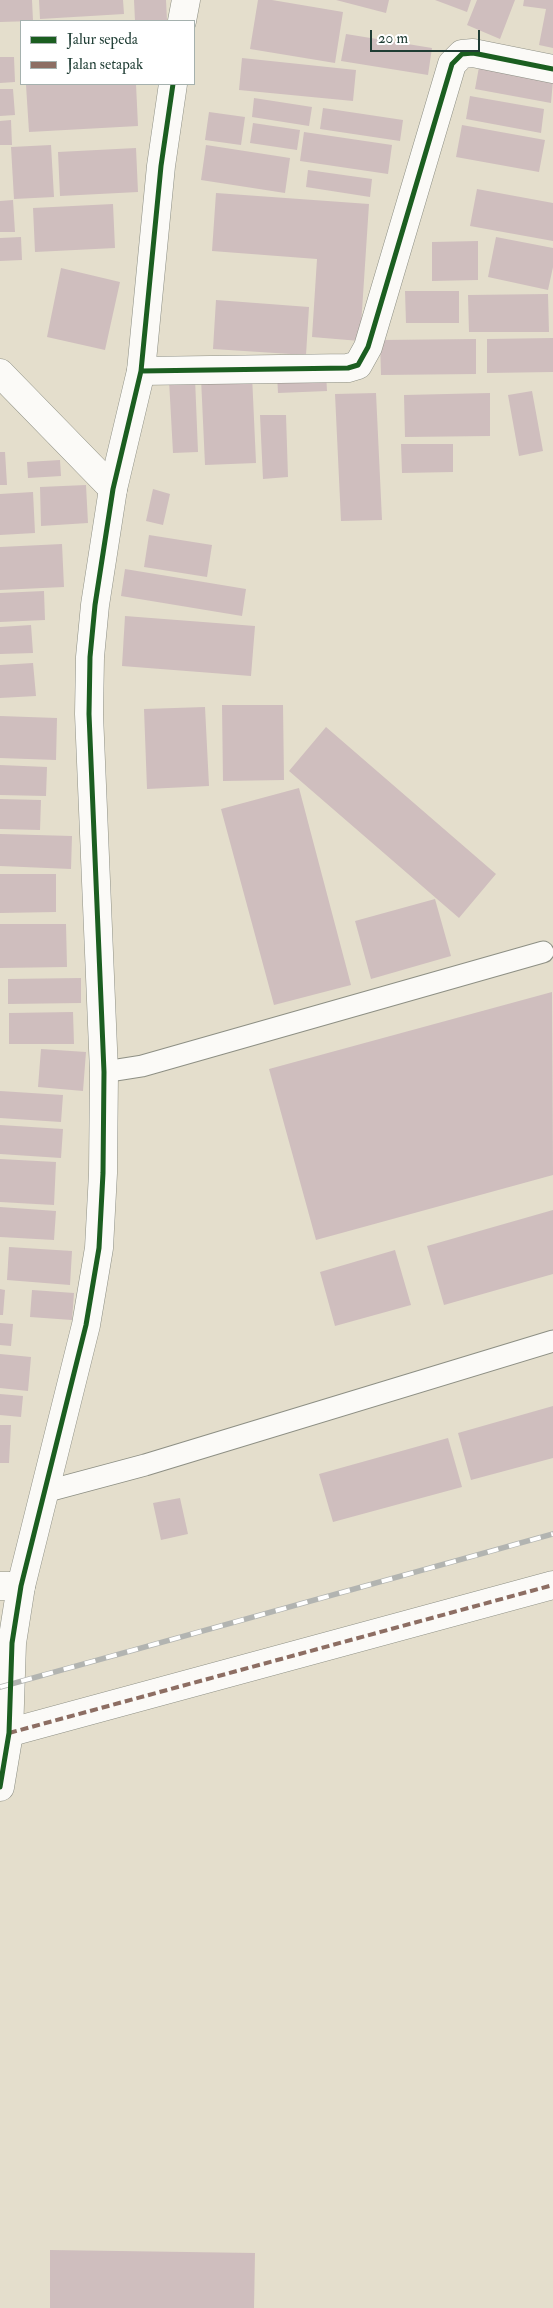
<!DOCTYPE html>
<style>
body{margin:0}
#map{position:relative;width:553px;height:2308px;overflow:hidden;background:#e4decc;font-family:"IM FELL Double Pica",serif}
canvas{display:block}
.legend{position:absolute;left:20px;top:20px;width:175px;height:65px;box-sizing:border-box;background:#fff;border:1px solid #a5b1ae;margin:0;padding:6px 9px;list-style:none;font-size:15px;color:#1f3d34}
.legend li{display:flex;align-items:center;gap:10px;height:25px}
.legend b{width:25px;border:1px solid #a5b1ae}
.scale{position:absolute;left:370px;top:30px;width:110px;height:22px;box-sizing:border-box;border:2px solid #1f3d34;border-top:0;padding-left:6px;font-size:15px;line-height:18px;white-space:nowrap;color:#1f3d34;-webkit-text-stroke:4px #fff;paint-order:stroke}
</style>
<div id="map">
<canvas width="553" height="2308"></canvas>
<ul class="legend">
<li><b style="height:6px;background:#1b5e20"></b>Jalur sepeda</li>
<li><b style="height:6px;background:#8d6e63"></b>Jalan setapak</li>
</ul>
<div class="scale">20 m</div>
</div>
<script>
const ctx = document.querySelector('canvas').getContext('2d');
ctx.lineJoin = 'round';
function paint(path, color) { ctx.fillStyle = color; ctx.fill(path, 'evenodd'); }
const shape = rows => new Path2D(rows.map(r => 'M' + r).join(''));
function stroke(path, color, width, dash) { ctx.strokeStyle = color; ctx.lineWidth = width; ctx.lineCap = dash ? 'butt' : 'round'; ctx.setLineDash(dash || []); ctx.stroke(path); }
paint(shape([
 [0,0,32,0,33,21,0,22],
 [39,0,123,0,124,14,40,19],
 [134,0,166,0,167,21,135,21],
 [258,0,272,0,343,12,335,63,250,49],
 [336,0,389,0,386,13],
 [435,0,471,0,467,12],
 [477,0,515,0,500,39,467,25],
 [524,0,553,0,553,48,539,45,546,9,523,6],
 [346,34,432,48,428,75,341,61],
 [0,57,14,57,15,82,0,83],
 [242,58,356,70,353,101,239,90],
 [479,67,553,80,551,103,475,89],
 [46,84,136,84,138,126,29,132,26,85],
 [0,89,13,89,15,115,0,116],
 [470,96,544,109,541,133,466,119],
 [254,98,312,107,309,126,252,117],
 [323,108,403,120,400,141,320,129],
 [209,112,245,117,241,145,205,140],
 [11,120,12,145,0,145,0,121],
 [253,123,300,130,297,150,250,143],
 [462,125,545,140,539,172,456,157],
 [304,132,392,145,388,174,300,161],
 [51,145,54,197,14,199,11,147],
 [206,145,290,158,285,193,201,180],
 [136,148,138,192,60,196,58,152],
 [308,170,372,179,370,197,306,187],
 [477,189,553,203,553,241,470,226],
 [216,193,369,204,360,341,312,337,317,259,212,251],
 [13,200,15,232,0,232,0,201],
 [113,204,115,248,35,252,33,208],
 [21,237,22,260,0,261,0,238],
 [496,237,553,248,553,267,548,290,488,277],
 [478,241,478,280,432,281,432,242],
 [61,268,120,282,105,350,47,337],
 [405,291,459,291,459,323,406,323],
 [548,294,549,332,469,332,468,295],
 [216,300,309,307,306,355,213,349],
 [553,338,553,372,487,373,487,339],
 [476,339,476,374,381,375,380,340],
 [326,373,327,391,278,393,277,375],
 [252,375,256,463,205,465,201,378],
 [195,378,198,452,173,453,169,380],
 [532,391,543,451,519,456,508,395],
 [376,393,382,520,341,521,335,394],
 [490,393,490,436,405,437,404,395],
 [260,415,286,415,288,477,263,479],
 [401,444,453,444,453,472,402,473],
 [0,452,5,452,7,485,0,485],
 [60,460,61,476,28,478,27,462],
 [86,485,88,523,41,526,40,487],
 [153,489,170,494,163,525,146,521],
 [33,492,35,533,0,535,0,494],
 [149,535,212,545,207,577,144,567],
 [62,544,64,587,0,590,0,547],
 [125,569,246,589,242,616,121,596],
 [44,591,45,620,0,622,0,593],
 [125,616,255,626,251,676,122,666],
 [31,625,33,653,0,654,0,627],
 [33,663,36,696,0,698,0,665],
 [222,705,283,705,284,780,223,781],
 [205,707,209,786,147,789,144,709],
 [0,716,57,718,56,760,0,758],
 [326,727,496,874,459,918,289,771],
 [0,765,47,767,46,796,0,795],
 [299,788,351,985,274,1005,221,809],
 [0,799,41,800,40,830,0,829],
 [0,834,72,836,71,869,0,866],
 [0,874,56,874,56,912,0,913],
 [435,899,451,956,371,979,355,921],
 [0,924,66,924,67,967,0,968],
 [81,978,81,1003,8,1004,8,979],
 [552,992,553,1175,316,1240,269,1069],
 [73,1012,74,1044,9,1044,9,1013],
 [41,1049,86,1052,83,1091,38,1087],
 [0,1091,63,1095,61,1122,0,1118],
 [0,1125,63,1129,61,1158,0,1154],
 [0,1159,56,1162,54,1205,0,1202],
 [0,1207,56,1211,54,1240,0,1237],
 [553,1210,553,1274,444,1305,427,1246],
 [9,1247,72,1251,70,1285,7,1280],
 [395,1250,411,1305,335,1326,320,1272],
 [0,1289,5,1290,3,1315,0,1315],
 [32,1290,74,1293,72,1320,30,1317],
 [0,1323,13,1324,11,1346,0,1345],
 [0,1354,31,1357,28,1391,0,1388],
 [0,1394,23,1396,21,1417,0,1415],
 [553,1406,553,1458,471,1480,458,1433],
 [0,1425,11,1425,9,1463,0,1463],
 [448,1438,462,1487,333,1522,319,1474],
 [180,1498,188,1534,161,1540,153,1503],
 [50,2250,255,2253,254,2308,50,2308]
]), '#cfbebe');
const service = shape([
 [104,1072,142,1066,543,952],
 [44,1492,145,1465,553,1341]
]);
const minor = shape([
 [141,371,348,368,358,365,368,347,452,64,462,54,473,53,553,69],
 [0,373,113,489],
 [0,1586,21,1586],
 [0,1735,553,1585]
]);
const tertiary = shape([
 [182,21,186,0],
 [0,1787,9,1733,12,1643,21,1586,86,1325,99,1248,103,1173,104,1072,89,714,90,657,95,605,113,489,141,371,161,166,173,84]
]);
stroke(service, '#8d8f84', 23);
stroke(minor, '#8d8f84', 29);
stroke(tertiary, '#8d8f84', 29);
stroke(service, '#fbfaf7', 21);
stroke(minor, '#fbfaf7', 28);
stroke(tertiary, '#fbfaf7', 28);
const rail = shape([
 [0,1687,553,1534]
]);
stroke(rail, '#b2b4b1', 5.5);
stroke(rail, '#fff', 4, [11]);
stroke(shape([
 [9,1733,553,1585]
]), '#8d6e63', 4, [8, 4]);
stroke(shape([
 [141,371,348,368,358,365,368,347,452,64,462,54,473,53,553,69],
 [0,1787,9,1733,12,1643,21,1586,86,1325,99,1248,103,1173,104,1072,89,714,90,657,95,605,113,489,141,371,161,166,173,84]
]), '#1b5e20', 5);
</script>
